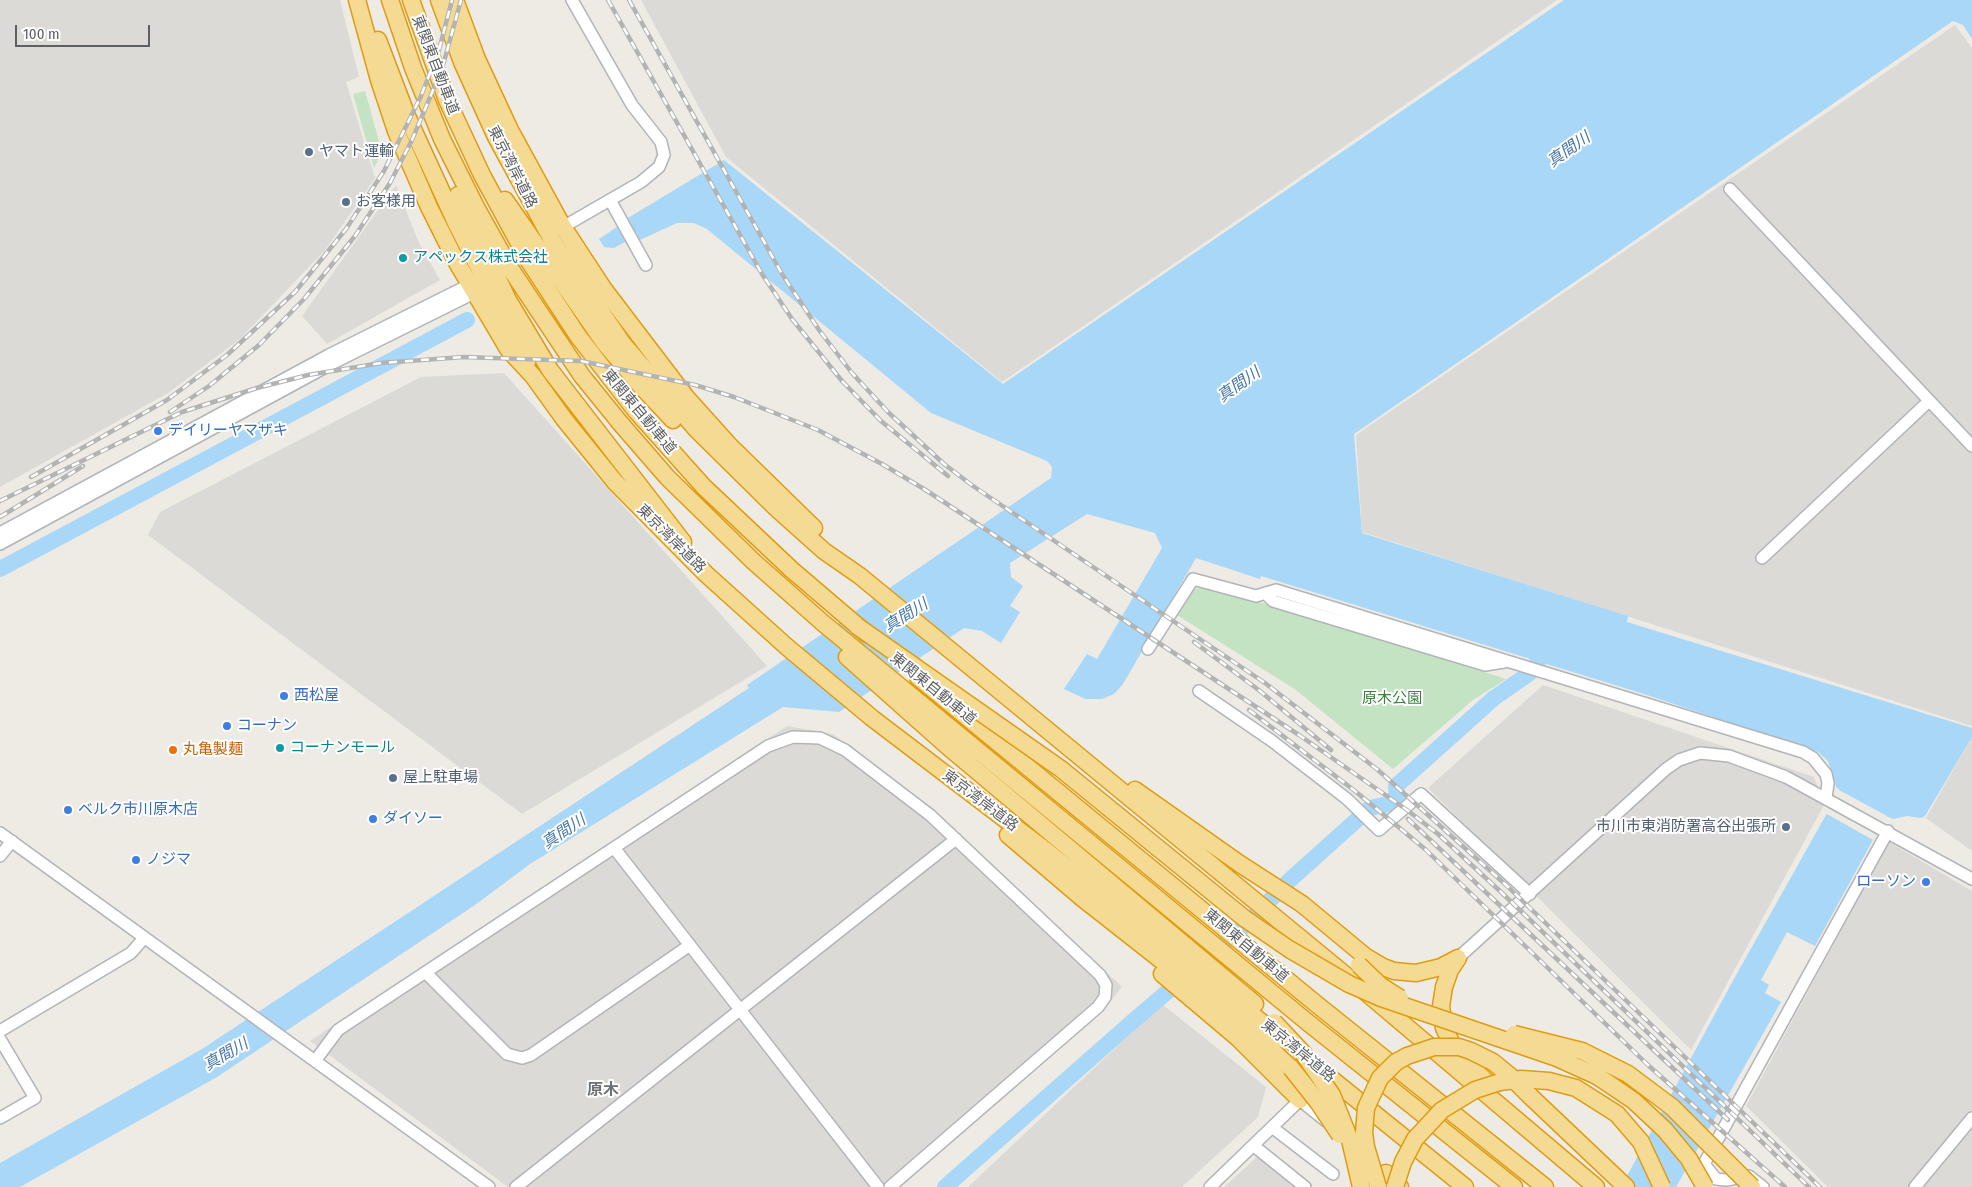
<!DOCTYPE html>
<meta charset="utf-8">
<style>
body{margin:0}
#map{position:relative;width:1972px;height:1187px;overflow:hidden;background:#edebe4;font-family:"Fira Sans Condensed",sans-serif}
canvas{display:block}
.scale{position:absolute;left:15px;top:25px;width:135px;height:22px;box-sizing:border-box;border:2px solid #5c5f63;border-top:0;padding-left:6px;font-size:15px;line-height:18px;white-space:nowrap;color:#5c5f63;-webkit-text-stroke:4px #fff;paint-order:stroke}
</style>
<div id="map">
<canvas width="1972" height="1187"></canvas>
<div class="scale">100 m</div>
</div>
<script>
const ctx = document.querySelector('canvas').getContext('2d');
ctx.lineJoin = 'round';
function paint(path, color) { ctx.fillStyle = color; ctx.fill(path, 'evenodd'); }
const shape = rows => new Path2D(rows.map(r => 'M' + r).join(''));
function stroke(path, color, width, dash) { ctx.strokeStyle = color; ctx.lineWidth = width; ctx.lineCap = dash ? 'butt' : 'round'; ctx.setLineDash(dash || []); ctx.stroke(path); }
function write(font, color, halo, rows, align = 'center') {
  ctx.font = font + ' "Fira Sans Condensed","Noto Sans JP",sans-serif'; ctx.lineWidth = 4; ctx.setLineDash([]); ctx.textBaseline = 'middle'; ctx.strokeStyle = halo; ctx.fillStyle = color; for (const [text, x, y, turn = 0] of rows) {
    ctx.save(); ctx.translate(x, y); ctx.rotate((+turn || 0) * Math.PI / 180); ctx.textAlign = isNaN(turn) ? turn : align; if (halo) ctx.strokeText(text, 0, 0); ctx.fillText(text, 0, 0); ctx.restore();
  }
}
paint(shape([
 [0,0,340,0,359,77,346,82,375,178,325,250,240,339,168,393,0,487],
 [641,0,1557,0,1002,382,726,157],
 [1955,25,1972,48,1972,726,1362,532,1356,435],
 [396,185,419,243,440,280,327,344,302,316],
 [504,373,767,666,522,814,148,535,160,512,421,377],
 [1543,685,1814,777,1824,805,1691,1050,1428,788],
 [787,726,833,734,935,810,1122,987,1102,1012,900,1187,508,1187,310,1041],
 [1972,737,1972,851,1926,818],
 [1889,842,1972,891,1972,1187,1828,1187,1746,1106],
 [1162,1004,1266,1087,1258,1117,1182,1187,968,1187],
 [1258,1156,1296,1187,1224,1187]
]), '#dcdad6');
paint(shape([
 [365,91,382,152,374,168,353,94],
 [1204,587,1211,587,1506,679,1473,700,1393,769,1296,690,1177,615,1193,589]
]), '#c3e3c2');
paint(shape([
 [1564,0,1972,0,1972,39,1963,25,1953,21,1354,434,1362,533,1628,616,1627,622,1972,728,1972,737,1925,816,1921,818,1907,816,1893,819,1886,816,1815,946,1787,932,1761,980,1769,985,1765,993,1781,1002,1676,1187,1621,1187,1735,977,1840,790,1836,787,1828,761,1818,752,1644,694,1261,576,1260,579,1196,558,1123,684,1114,694,1102,699,1085,699,1064,689,1087,654,1097,659,1162,548,1155,533,1087,514,1010,563,1011,577,1023,586,1010,606,1020,612,1001,643,982,631,964,628,839,712,783,707,530,864,475,905,217,1077,20,1187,0,1187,0,1163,202,1049,749,688,747,685,1051,478,1052,467,1047,461,931,413,707,229,694,223,677,223,640,240,636,232,624,238,625,242,614,248,604,247,599,239,617,227,619,230,631,223,628,218,724,160,1003,384]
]), '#a9d7f8');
paint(shape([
 [1839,790,1887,816,1873,840,1825,813]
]), '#edebe4');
stroke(shape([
 [0,569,467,320],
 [945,1187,1132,1022,1242,928,1291,879,1370,808,1388,804,1397,796,1396,786,1494,698,1530,673,1539,660]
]), '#a9d7f8', 16);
const minor = shape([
 [1730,189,1972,446],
 [610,200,646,265],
 [563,227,641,182,659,167,664,155,661,142,632,105,572,0],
 [0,533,329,355,469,285],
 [0,544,333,363,474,293],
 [1762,558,1929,401],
 [1265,593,1273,601,1485,665,1504,662],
 [1148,649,1193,579,1256,596,1276,590,1803,752,1813,758,1826,774,1828,783,1826,798],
 [1199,691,1272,741,1347,799,1379,830,1421,794,1530,894],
 [0,833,489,1187],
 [615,849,878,1187],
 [0,856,12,841],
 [1458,958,1666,769,1679,760,1700,753,1729,756,1786,777,1972,879],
 [426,973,507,1054,522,1058,531,1055,690,945],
 [0,1031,131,953,144,938],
 [0,1039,35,1098,0,1118],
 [315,1061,338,1030,768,746,793,737,820,738,845,750,930,815,1100,975,1106,985,1105,997,1098,1007,890,1187],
 [1273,1128,1333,1174],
 [1254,1146,1305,1187],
 [516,1187,956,839],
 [1210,1187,1300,1100,1326,1121],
 [1763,1187,1749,1176,1726,1180,1716,1179,1704,1164,1888,831],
 [1915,1187,1972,1118]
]);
const highway = shape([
 [357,0,379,80,396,131,429,207,456,261,508,349,533,376,564,419,615,482,706,574,787,647,872,718,1044,849,1284,1040],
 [390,0,413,68,442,139,477,209,510,268,582,376,621,424,667,477,754,562,823,623,1306,1021,1514,1187],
 [411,0,447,100,482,175,527,258,578,336,636,411,704,487,792,570,867,634],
 [439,0,462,62,496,137,552,240,623,344,696,429,776,508,824,551,860,576,1349,978,1596,1187],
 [455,0,477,59,510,130,563,227,603,288,686,397,730,446,814,528],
 [378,40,407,116,456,223,527,362],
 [458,195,508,300,550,370,683,542],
 [505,200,603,341,640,385,673,420],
 [847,657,946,745,1255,1004],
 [918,677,1320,1007,1545,1187],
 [1135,790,1240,864,1302,904,1366,957,1383,967,1394,971,1416,973,1441,967,1458,958],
 [1008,835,1082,898,1250,1030,1291,1068],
 [1458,958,1450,970,1444,987,1441,1006,1444,1028,1452,1044,1462,1058,1487,1082],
 [1162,974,1239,1039,1300,1100],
 [1313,1064,1465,1187],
 [1530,1096,1626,1187],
 [1386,1173,1400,1187]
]);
stroke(minor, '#b1b4b8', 14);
stroke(highway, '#e09c11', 19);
stroke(minor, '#fff', 11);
stroke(highway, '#f5da93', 16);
const rail = shape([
 [608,0,762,274,792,319,842,381,881,421,948,476],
 [629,0,782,274,819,330,852,373,888,412,944,464,973,486,1265,683,1378,770,1506,885,1820,1187],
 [170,412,209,386,259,345,304,299,355,236,390,183,412,140,442,69,461,0],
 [31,477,167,400,227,355,295,292,346,229,384,171,421,96,439,50,452,0],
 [0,501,182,412,257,388,308,375,381,363,464,357,581,361,695,385,734,397,818,430,882,464,924,489,1299,735,1407,810,1438,834,1501,892,1809,1187],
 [0,517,83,466],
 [1194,642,1260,691,1331,750],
 [1249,710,1355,791,1425,849,1649,1066,1785,1187],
 [1408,819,1728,1120]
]);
stroke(rail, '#b2b3b3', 4.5);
stroke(rail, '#fff', 2.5, [8]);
const highwayBridge = shape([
 [857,626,1061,769,1244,918,1289,949,1349,984,1381,998,1557,1058,1597,1076,1615,1088,1634,1101,1665,1130,1689,1159,1705,1187],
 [1359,965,1381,986,1400,998],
 [1274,1022,1303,1053,1332,1095,1350,1140,1361,1187],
 [1514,1034,1582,1051,1628,1074,1672,1107,1752,1187],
 [1291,1068,1318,1102,1340,1135],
 [1378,1187,1366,1147,1364,1133,1366,1108,1380,1078,1396,1062,1407,1056,1434,1047,1459,1047,1471,1051,1493,1062,1509,1075,1530,1096],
 [1395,1187,1403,1162,1415,1139,1442,1110,1475,1090,1500,1082,1521,1079,1549,1081,1576,1088,1617,1114,1641,1142,1662,1187]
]);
stroke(highwayBridge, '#e09c11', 19, []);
stroke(highwayBridge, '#f5da93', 16);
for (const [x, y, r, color] of [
 [309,152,5,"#5c6f8a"],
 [346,202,5,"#5c6f8a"],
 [403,258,5,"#0f9aa8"],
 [158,431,5,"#3f7fe0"],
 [284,696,5,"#3f7fe0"],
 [227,726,5,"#3f7fe0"],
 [280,748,5,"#0f9aa8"],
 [173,750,5,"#e8710a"],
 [393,778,5,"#5c6f8a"],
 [68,810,5,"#3f7fe0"],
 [373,819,5,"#3f7fe0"],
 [1786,827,5,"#5c6f8a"],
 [136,860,5,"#3f7fe0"],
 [1926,882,5,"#3f7fe0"]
]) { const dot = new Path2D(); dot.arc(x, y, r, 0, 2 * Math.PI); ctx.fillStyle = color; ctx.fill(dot); stroke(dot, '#fff', 2); }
write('15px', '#5c5f63', '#fff', [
 ["東関東自動車道",435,65,69],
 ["東京湾岸道路",512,167,63],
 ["東関東自動車道",639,412,50],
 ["東京湾岸道路",671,539,45],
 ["東関東自動車道",933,689,39],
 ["東京湾岸道路",980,801,37],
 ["東関東自動車道",1246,946,40],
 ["東京湾岸道路",1298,1051,39]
]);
write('15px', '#4e5e75', '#fff', [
 ["ヤマト運輸",319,152],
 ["お客様用",356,202],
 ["屋上駐車場",403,778],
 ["市川市東消防署高谷出張所",1776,827,"right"]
], 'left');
write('15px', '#0d838f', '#fff', [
 ["アペックス株式会社",413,258],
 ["コーナンモール",290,748]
], 'left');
write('15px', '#366cbe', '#fff', [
 ["デイリーヤマザキ",168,431],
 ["西松屋",294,696],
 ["コーナン",237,726],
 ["ベルク市川原木店",78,810],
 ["ダイソー",383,819],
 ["ノジマ",146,860],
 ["ローソン",1916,882,"right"]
], 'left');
write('15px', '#3c823e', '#fff', [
 ["原木公園",1392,699]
]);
write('15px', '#c56008', '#fff', [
 ["丸亀製麺",183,750]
], 'left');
write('italic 16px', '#4778a9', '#fff', [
 ["真間川",1569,150,-35],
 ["真間川",1239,385,-35],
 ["真間川",906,616,-32],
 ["真間川",564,832,-34],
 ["真間川",226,1055,-30]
]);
write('bold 16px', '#6d7175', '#fff', [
 ["原木",603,1091]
]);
</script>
